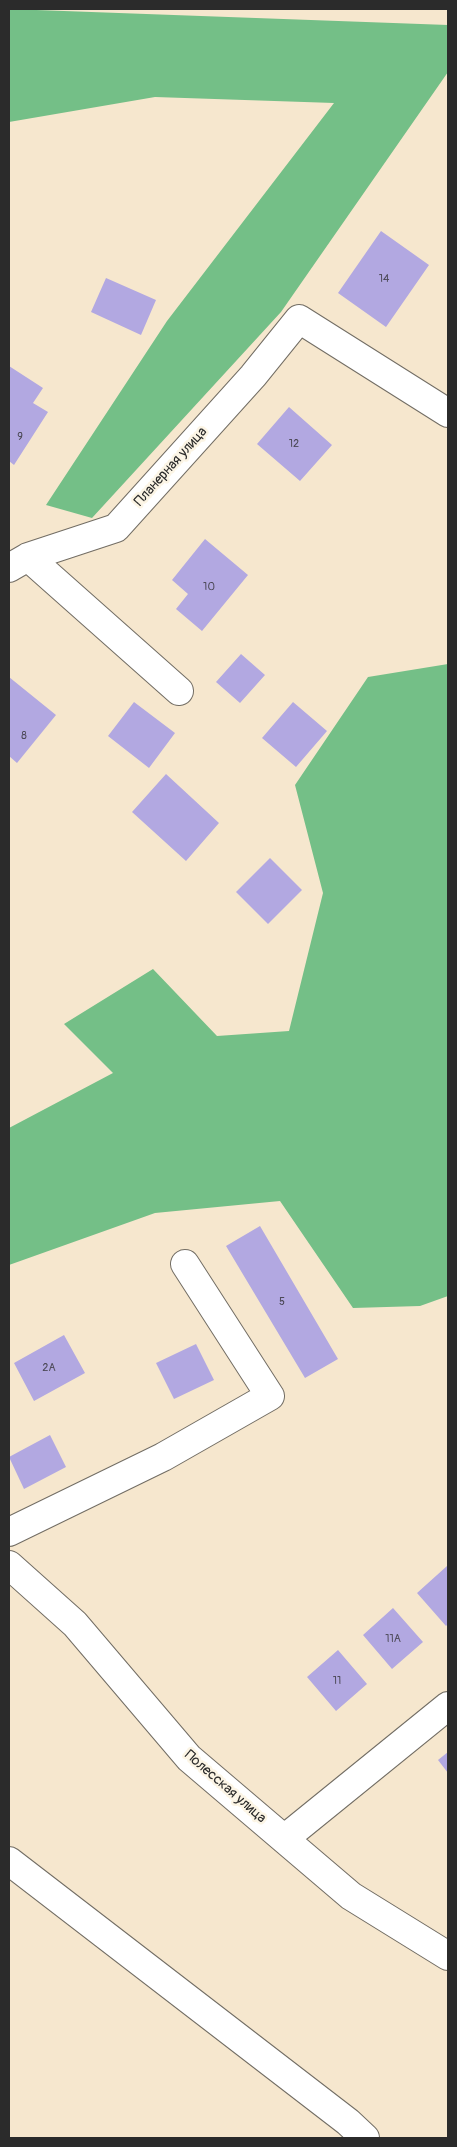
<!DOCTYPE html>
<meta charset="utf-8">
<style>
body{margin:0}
#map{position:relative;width:457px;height:2147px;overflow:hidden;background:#f6e7ce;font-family:Pangolin,sans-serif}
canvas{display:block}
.frame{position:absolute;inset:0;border:10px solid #2b2b2b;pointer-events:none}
</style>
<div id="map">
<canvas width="457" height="2147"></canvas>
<div class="frame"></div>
</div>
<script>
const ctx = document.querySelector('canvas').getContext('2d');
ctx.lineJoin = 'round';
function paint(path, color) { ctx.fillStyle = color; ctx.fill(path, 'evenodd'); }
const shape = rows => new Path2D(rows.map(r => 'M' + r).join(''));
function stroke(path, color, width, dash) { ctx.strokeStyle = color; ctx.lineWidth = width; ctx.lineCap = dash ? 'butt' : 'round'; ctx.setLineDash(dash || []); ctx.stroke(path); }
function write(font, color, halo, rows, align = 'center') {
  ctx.font = font + ' Pangolin,sans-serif'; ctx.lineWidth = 5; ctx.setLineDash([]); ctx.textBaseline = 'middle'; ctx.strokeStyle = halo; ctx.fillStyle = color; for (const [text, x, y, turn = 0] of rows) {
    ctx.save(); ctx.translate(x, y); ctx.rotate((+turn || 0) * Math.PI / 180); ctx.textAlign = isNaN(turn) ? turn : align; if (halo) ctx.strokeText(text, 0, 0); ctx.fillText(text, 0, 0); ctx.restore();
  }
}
paint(shape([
 [9,9,448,25,448,72,281,312,92,518,46,505,167,321,334,103,155,97,9,122],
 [448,664,448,1296,420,1306,353,1308,280,1201,155,1213,9,1265,9,1128,113,1073,64,1024,153,969,217,1036,289,1031,323,893,295,785,368,677]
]), '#74bf87');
paint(shape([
 [381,231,429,265,386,327,338,293],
 [106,278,156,300,141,335,91,312],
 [9,366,43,388,33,403,48,412,14,465,9,461],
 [289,407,332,445,300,481,257,444],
 [205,539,248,575,202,631,176,609,188,594,172,580],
 [241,654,265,675,240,703,216,682],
 [9,677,56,715,17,763,9,756],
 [134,702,175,733,149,768,108,736],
 [293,702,327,731,296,767,262,738],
 [166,774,219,823,186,861,132,812],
 [270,858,302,890,268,924,236,892],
 [260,1226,338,1359,305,1378,226,1246],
 [64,1335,85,1373,34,1401,14,1363],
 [196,1344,214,1380,174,1399,156,1363],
 [50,1435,66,1467,24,1489,9,1457],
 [447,1566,448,1624,446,1626,417,1593],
 [393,1608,423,1642,392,1669,363,1635],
 [338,1650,367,1684,336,1711,307,1677],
 [448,1752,448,1773,438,1760]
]), '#b2a8e1');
const minor = shape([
 [28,557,179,691],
 [9,568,28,557,116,528,253,376,299,319,448,413],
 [9,1532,163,1457,270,1396,185,1264],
 [9,1565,75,1624,189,1758,351,1896,448,1956],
 [284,1839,448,1706],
 [9,1861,348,2122,365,2138]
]);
stroke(minor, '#726d64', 30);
stroke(minor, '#fff', 28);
write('11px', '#4d4a58', null, [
 ["14",384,279],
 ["9",20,437],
 ["12",294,444],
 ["10",209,587],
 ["8",24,736],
 ["5",282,1302],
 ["2А",49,1368],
 ["11А",393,1639],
 ["11",337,1681]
]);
write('14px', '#2b2b2b', '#fcf5e5', [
 ["Планерная улица",171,467,-48],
 ["Полесская улица",225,1787,41]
]);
</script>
